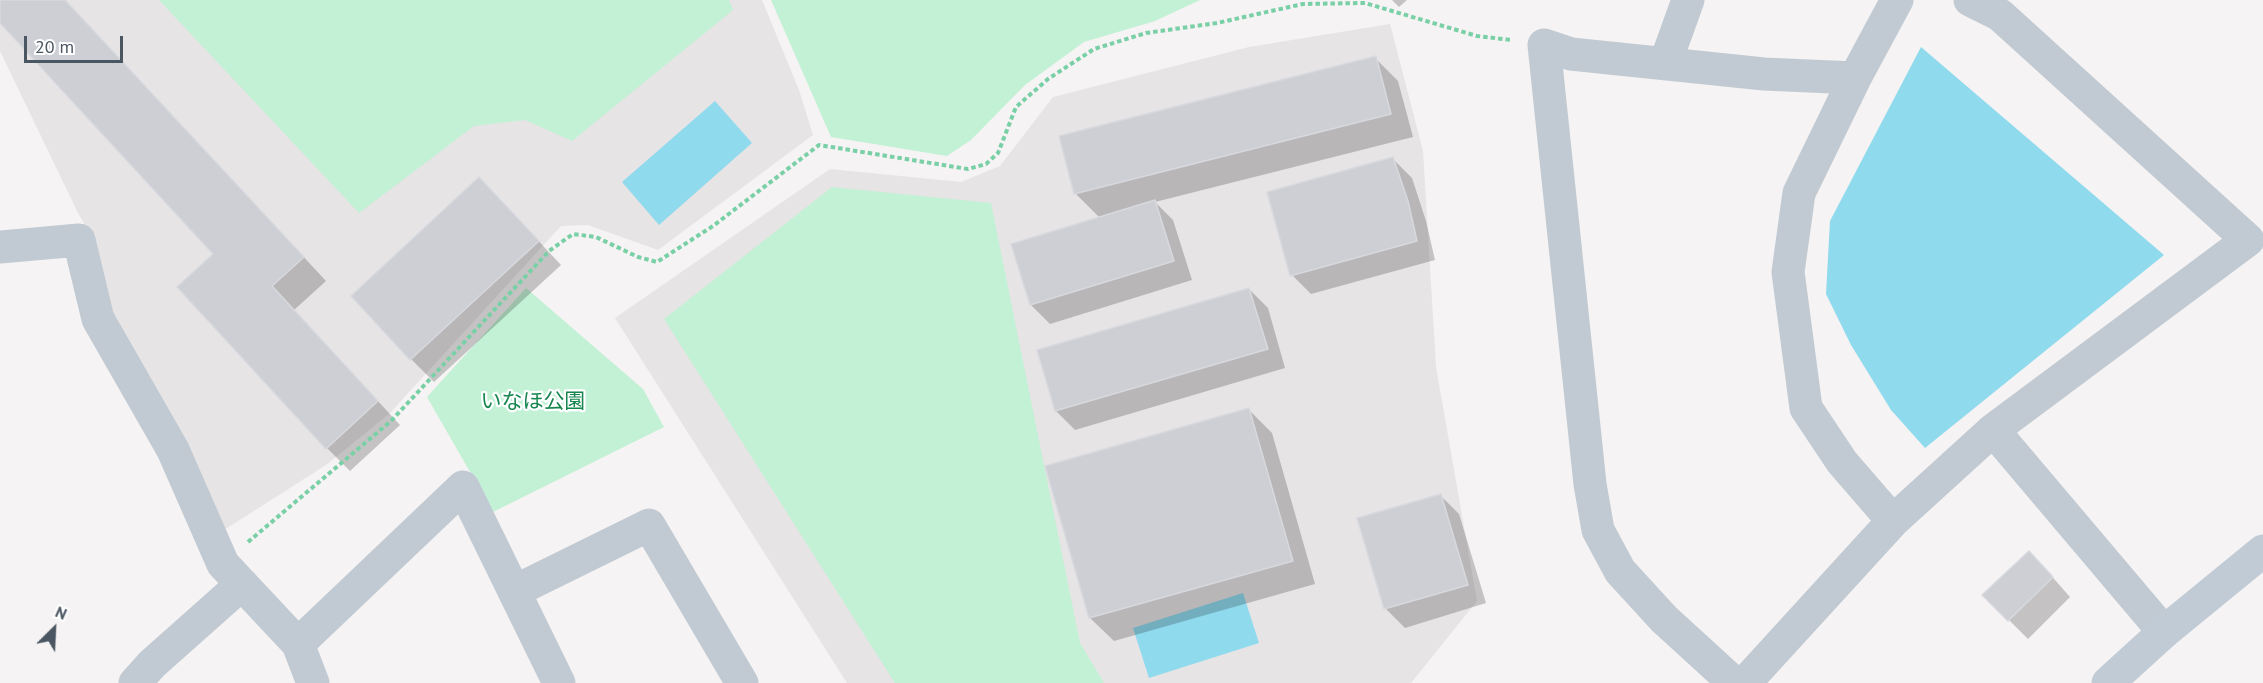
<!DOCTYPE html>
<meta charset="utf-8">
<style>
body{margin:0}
#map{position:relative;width:2263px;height:683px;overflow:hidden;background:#f5f3f3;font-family:"PT Sans",sans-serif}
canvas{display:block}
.north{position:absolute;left:24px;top:599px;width:60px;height:60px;-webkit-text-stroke:4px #fff;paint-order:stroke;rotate:24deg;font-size:16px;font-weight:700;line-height:24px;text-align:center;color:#4a5661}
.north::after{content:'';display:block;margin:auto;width:21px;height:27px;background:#4a5661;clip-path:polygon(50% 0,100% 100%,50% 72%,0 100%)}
.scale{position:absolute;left:24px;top:36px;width:99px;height:27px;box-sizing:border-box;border:3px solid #4a5661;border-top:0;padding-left:8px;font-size:18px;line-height:21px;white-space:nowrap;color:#4a5661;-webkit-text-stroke:4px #fff;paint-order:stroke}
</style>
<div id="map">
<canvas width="2263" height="683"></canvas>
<div class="north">N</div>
<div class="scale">20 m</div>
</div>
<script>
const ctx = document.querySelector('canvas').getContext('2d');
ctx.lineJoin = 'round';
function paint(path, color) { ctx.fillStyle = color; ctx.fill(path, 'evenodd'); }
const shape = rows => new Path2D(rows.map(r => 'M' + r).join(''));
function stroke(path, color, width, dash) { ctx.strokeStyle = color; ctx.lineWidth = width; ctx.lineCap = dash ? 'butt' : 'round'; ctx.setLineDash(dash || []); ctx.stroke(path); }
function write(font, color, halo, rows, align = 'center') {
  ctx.font = font + ' "PT Sans","Noto Sans JP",sans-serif'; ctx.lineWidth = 4.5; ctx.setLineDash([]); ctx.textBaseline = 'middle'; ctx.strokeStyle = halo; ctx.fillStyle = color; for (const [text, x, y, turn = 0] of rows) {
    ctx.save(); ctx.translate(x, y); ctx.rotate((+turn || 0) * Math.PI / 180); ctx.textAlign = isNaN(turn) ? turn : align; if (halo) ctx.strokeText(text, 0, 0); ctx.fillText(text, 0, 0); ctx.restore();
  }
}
paint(shape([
 [0,0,762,0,799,90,813,135,658,250,588,225,561,226,389,414,326,465,224,530,82,256,98,247,78,213,0,51],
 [1390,24,1423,151,1436,367,1477,601,1411,683,847,683,615,318,830,169,961,182,1000,166,1053,97,1249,47]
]), '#e6e4e5');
paint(shape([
 [159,0,729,0,733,10,572,141,525,120,474,126,359,213],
 [771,0,1200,0,1155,21,1084,42,1025,85,971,140,947,156,831,137],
 [832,187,991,203,1080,643,1104,683,895,683,664,319],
 [526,288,643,389,664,427,493,512,427,397]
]), '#c3f1d5');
paint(shape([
 [1921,47,2164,255,1925,448,1891,410,1851,345,1826,294,1830,221],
 [715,101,752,143,659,225,622,182],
 [1243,593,1259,643,1149,678,1133,628]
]), '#90daee');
paint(shape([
 [0,0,65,0,326,281,294,310,400,425,350,471,327,448,215,254,0,21],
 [1392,0,1407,0,1399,7],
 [1375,58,1398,81,1413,137,1155,202,1173,220,1192,280,1050,324,1031,305,1100,218,1075,193],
 [1393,159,1412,178,1426,221,1435,260,1311,294,1292,275],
 [502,202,561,265,434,382,411,359],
 [1249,289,1268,308,1285,368,1075,430,1056,411],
 [1249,410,1272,433,1315,584,1114,641,1090,618,1047,467],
 [1440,495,1459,514,1486,603,1405,628,1386,609,1359,519],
 [2048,572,2070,597,2028,639,1984,595]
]), '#0003');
const building = shape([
 [0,0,65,0,304,257,272,286,378,401,326,449,177,287,213,254,0,23,0,0],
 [1376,56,1391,114,1074,194,1059,136,1376,56],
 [1393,157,1408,201,1417,241,1290,276,1267,192,1393,157],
 [479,177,539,241,410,360,351,296,479,177],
 [1155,200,1174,261,1030,305,1011,244,1155,200],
 [1249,288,1268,349,1055,411,1037,350,1249,288],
 [1249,408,1293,561,1089,618,1045,466,1249,408],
 [1441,494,1468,585,1384,609,1357,518,1441,494],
 [2029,551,2053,577,2008,621,1982,595,2029,551]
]);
paint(building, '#cdcfd5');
stroke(building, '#d7d9de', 1.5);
stroke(shape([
 [248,542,391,421,549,251,573,234,596,237,638,257,657,262,713,226,819,145,968,169,986,164,998,153,1016,107,1048,79,1094,49,1146,33,1217,23,1303,4,1365,3,1477,36,1511,40]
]), '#7ad0a6', 4, [4.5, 3]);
stroke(shape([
 [1665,64,1688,0],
 [1855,78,1799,193,1788,272,1806,408,1842,462,1893,521],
 [0,247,79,240,98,319,173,450,223,564,298,644,313,683],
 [1993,430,2164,632],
 [515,591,649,525,742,683],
 [298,644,463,487,559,683],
 [135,683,152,664,242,584],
 [1734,683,1664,619,1620,571,1598,530,1590,484,1544,45,1571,54,1764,74,1855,78,1897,0],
 [1745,683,1893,521,1993,430,2248,240,2000,15,1970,0]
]), '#c1cad2', 33);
stroke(shape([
 [2108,683,2164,632,2263,551]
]), '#c1cbd6', 33);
write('21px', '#17864f', '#fff', [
 ["いなほ公園",533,402]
]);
</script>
